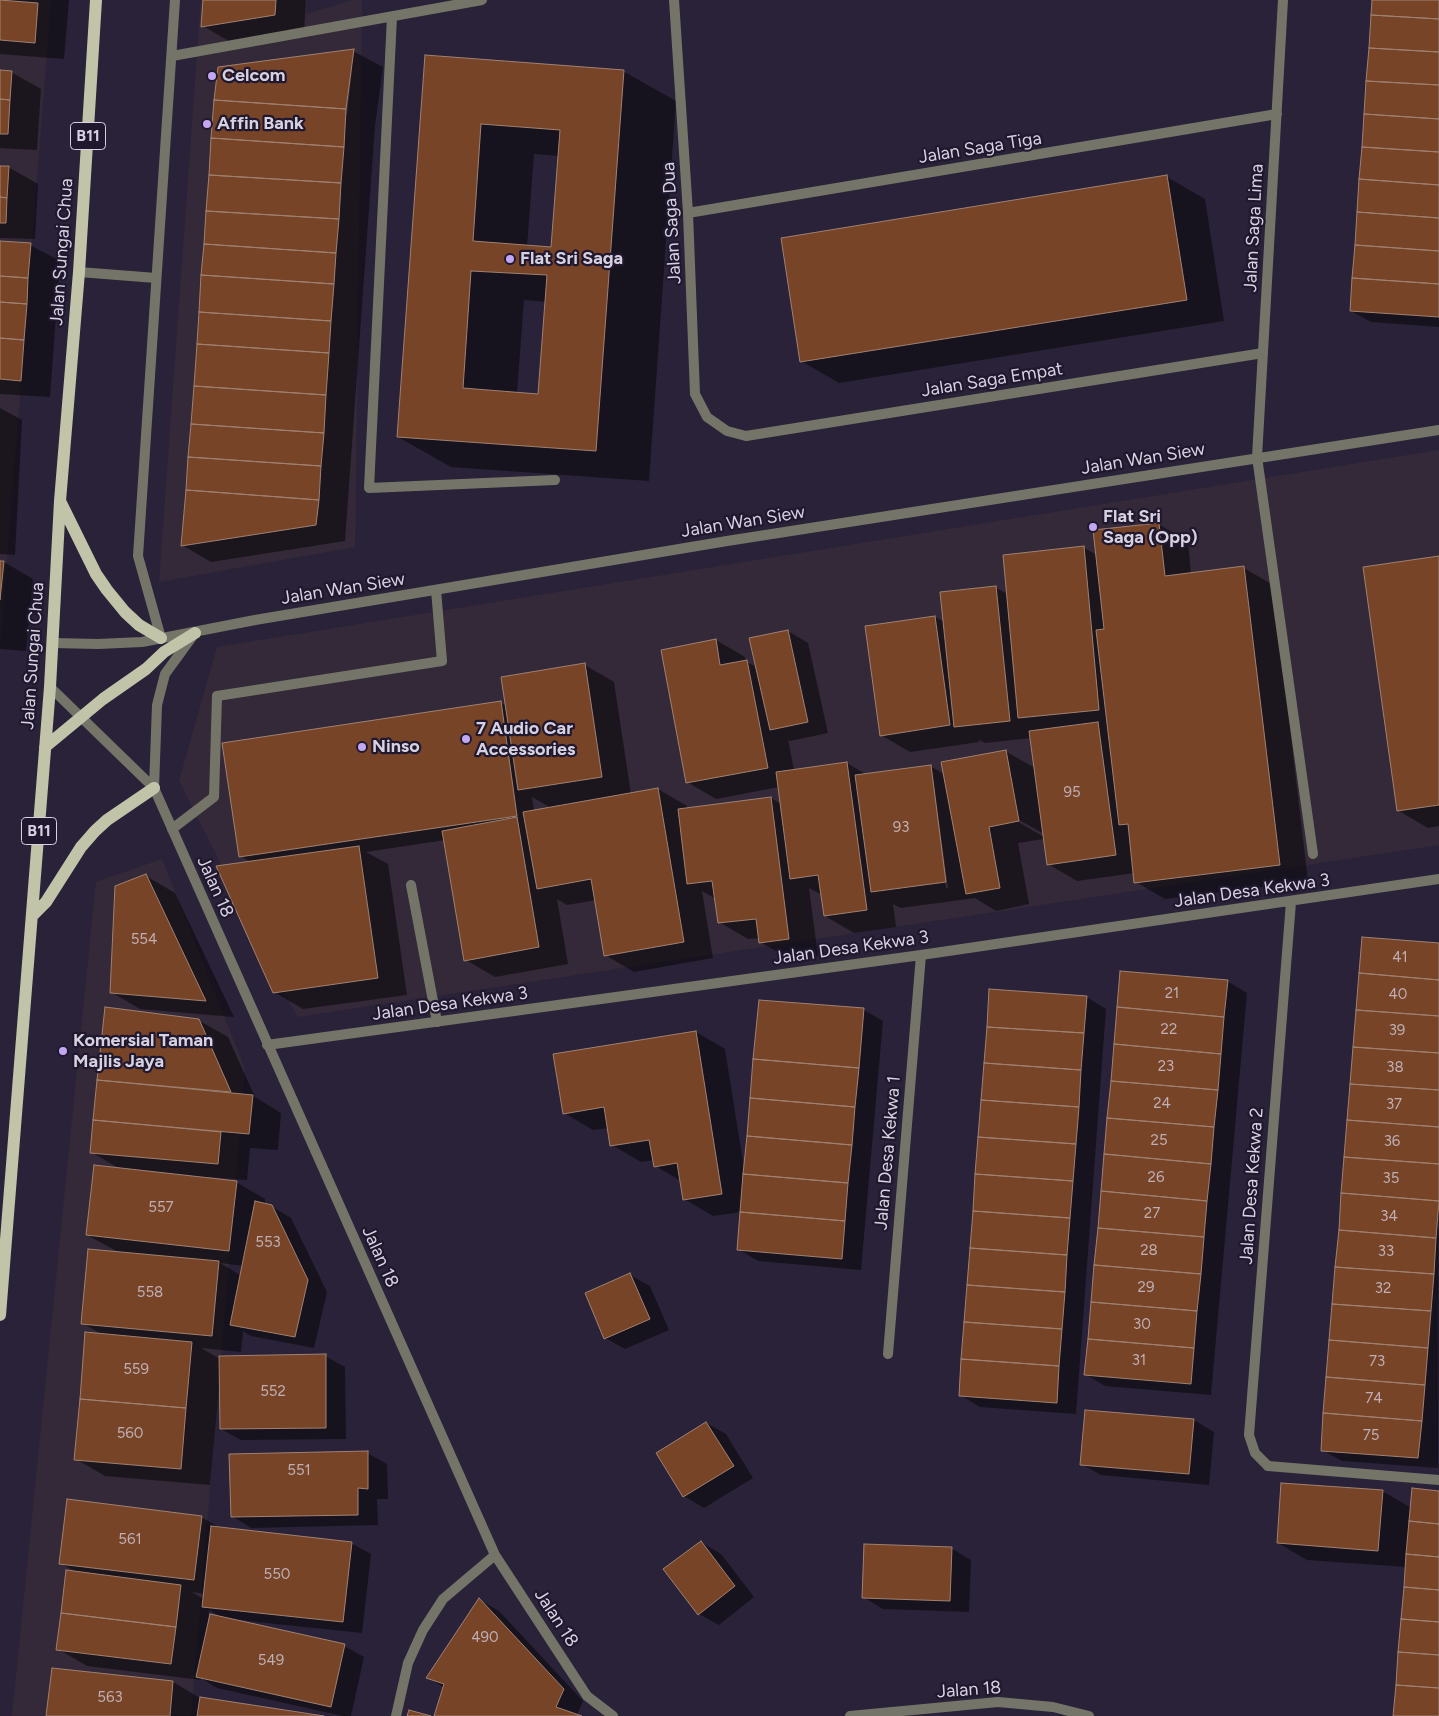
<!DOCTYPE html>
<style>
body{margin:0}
canvas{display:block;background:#2a2238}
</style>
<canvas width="1439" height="1716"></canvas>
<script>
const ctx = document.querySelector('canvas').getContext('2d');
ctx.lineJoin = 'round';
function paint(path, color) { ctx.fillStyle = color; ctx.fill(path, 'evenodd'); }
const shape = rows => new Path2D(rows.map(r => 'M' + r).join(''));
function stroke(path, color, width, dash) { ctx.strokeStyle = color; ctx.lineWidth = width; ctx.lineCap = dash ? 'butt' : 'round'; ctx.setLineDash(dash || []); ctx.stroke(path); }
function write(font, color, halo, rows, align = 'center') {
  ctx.font = font + ' Figtree,sans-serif'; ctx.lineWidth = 4.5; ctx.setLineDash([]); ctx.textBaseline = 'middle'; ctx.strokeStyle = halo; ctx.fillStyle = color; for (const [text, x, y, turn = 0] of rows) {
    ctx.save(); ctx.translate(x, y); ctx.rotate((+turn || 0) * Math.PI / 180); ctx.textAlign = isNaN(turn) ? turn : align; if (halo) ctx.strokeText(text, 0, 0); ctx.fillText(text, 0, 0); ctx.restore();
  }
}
paint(shape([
 [0,0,51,0,0,649],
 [201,0,307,0,306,14,353,0,362,0,355,547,159,582],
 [1439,450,1439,845,297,1017,179,781,217,647],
 [162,859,245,1069,191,1716,12,1716,96,882]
]), '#342938');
paint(shape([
 [0,0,69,0,64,59,0,54],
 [205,0,306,0,304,32,232,43,203,26],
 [1373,0,1439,0,1439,327,1371,322,1351,311],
 [353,51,383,67,375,126,345,541,211,562,182,545],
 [350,70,352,70,347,115,344,115],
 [426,56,623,71,676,101,649,481,451,467,398,437],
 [534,154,559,156,553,248,527,247],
 [524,300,546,302,539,395,517,393],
 [0,72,11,72,41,89,37,150,0,148],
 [0,167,8,167,38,184,35,239,0,238],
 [1167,177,1205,199,1224,321,839,383,801,361],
 [0,242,30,245,60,261,50,397,0,394],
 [0,408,22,420,15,555,0,554],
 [1158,524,1188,541,1191,574,1244,568,1273,585,1308,881,1165,899,1136,882,1134,873,1077,881,1048,864,1044,839,1018,843,1029,904,996,911,975,898,901,908,893,904,896,927,854,933,825,916,822,895,809,888,818,956,790,959,760,942,760,938,748,939,719,922,716,899,702,891,713,958,634,972,605,955,596,900,567,905,557,899,568,964,495,977,466,960,445,840,366,852,388,864,407,995,303,1009,274,992,251,862,240,856,500,703,507,706,585,665,614,682,631,794,658,789,687,806,687,809,771,798,781,804,779,787,716,799,687,782,716,640,745,657,746,662,757,667,788,631,808,643,828,733,790,741,788,739,794,770,847,763,867,775,930,766,944,774,1005,751,1035,768,1031,738,985,743,979,740,979,742,910,752,881,735,935,617,945,622,996,588,1008,594,1084,548,1097,555],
 [932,785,934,785,948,888,946,888],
 [532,797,551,808,534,811],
 [1014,817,1044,834,1044,837,1013,819],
 [1439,557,1439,826,1428,828,1399,811],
 [0,562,4,562,33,579,26,651,0,649],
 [146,876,175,893,234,1017,140,1009,111,992],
 [1439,944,1438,1468,1342,1461,1322,1450],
 [1227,981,1247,993,1211,1395,1105,1386,1085,1374],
 [1087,997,1106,1009,1076,1414,980,1407,960,1395],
 [106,1009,198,1020,228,1037,255,1097,281,1113,278,1150,250,1148,247,1180,208,1177,207,1179,236,1182,265,1199,265,1205,271,1206,291,1218,327,1292,314,1348,251,1336,243,1331,241,1352,201,1348,220,1359,325,1356,345,1367,346,1439,241,1440,221,1429,220,1386,219,1386,210,1485,105,1476,76,1459,103,1335,82,1323,120,1253,87,1235,122,1170,91,1152],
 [220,1263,244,1266,241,1276,232,1270],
 [864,1010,883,1021,861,1270,758,1261,738,1249,741,1212,713,1216,684,1199,681,1181,655,1166,654,1160,641,1162,612,1145,609,1128,593,1130,564,1113,696,1032,725,1049,744,1168],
 [630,1275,650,1286,669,1330,625,1349,605,1338],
 [1086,1411,1194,1420,1214,1432,1209,1485,1101,1475,1081,1464],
 [706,1423,726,1434,753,1478,704,1508,684,1496],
 [367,1453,387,1464,388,1499,377,1499,378,1525,251,1528,232,1516],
 [1382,1491,1410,1507,1439,1492,1439,1716,1394,1716,1406,1567,1307,1560,1278,1543],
 [201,1517,222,1529,351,1543,371,1554,362,1633,238,1620,237,1621,344,1646,364,1657,351,1716,343,1716,217,1688,201,1678,201,1680,87,1666,58,1649,78,1573,60,1563],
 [192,1592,205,1594,204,1599],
 [209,1610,221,1617,208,1623],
 [701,1542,721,1554,754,1597,719,1625,699,1614],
 [951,1548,971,1560,969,1612,883,1609,863,1597],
 [480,1600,499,1611,583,1701,577,1715,578,1716,435,1716,445,1688,428,1678],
 [53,1669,173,1682,200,1698,315,1716,47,1716]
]), '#0007');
const building = shape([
 [0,0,38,3,35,43,0,40,0,0],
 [203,0,276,0,275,15,201,27,203,0],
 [1372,0,1439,0,1439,19,1371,15,1372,0],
 [1371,15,1439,19,1439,52,1369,48,1371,15],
 [1369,48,1439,52,1439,85,1366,81,1369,48],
 [354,49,346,109,214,100,218,67,354,49],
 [425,55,624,70,596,451,397,437,425,55],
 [481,124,560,130,551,247,473,241,481,124],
 [471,271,547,275,538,394,463,388,471,271],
 [0,70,12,71,10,100,0,99,0,70],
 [1366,81,1439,85,1439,119,1364,114,1366,81],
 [0,99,10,100,8,134,0,134,0,99],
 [214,100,346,109,344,147,211,138,214,100],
 [1364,114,1439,119,1439,152,1362,147,1364,114],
 [211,138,344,147,341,183,209,175,211,138],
 [1362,147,1439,152,1439,185,1359,179,1362,147],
 [0,166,9,166,7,198,0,197,0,166],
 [209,175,341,183,339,219,206,211,209,175],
 [1167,175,1187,300,800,362,781,238,1167,175],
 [1359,179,1439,185,1439,218,1357,212,1359,179],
 [0,197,7,198,6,223,0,223,0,197],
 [206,211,339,219,336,253,204,244,206,211],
 [1357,212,1439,218,1439,251,1355,245,1357,212],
 [0,241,31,243,28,278,0,276,0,241],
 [204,244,336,253,334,284,201,275,204,244],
 [1355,245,1439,251,1439,284,1352,278,1355,245],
 [201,275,334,284,331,321,199,312,201,275],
 [0,276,28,278,27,304,0,302,0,276],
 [1352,278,1439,284,1439,317,1350,311,1352,278],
 [0,302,27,304,24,340,0,338,0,302],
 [199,312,331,321,329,353,197,344,199,312],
 [0,338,24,340,21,381,0,379,0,338],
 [197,344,329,353,326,395,194,386,197,344],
 [194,386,326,395,324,433,191,424,194,386],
 [191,424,324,433,321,466,188,457,191,424],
 [188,457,321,466,319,500,186,490,188,457],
 [186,490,319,500,316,525,181,546,186,490],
 [1159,523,1165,576,1244,566,1280,865,1134,883,1128,824,1119,825,1096,630,1104,629,1093,530,1159,523],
 [1084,546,1099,710,1018,718,1003,555,1084,546],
 [1439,556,1439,805,1397,811,1363,567,1439,556],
 [0,561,4,561,0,600,0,561],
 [996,586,1010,721,954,727,940,592,996,586],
 [935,616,950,725,880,736,865,626,935,616],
 [788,630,808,722,770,730,749,638,788,630],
 [716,639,720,665,747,660,768,768,686,783,661,650,716,639],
 [585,663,602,777,518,790,501,677,585,663],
 [501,701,517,816,239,857,222,743,501,701],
 [1098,722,1116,855,1047,865,1029,731,1098,722],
 [1006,750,1019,821,989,827,1000,888,966,894,941,762,1006,750],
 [847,762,867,910,824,916,818,875,790,879,776,772,847,762],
 [931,765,946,882,871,892,855,775,931,765],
 [658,788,684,942,604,956,591,879,537,889,523,812,658,788],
 [771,797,789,939,759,943,756,919,718,923,712,881,687,884,678,809,771,797],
 [517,817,539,947,464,961,442,831,517,817],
 [359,846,378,978,273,993,216,866,359,846],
 [146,874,206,1001,110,993,115,886,146,874],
 [1362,937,1439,943,1439,980,1359,973,1362,937],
 [1120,971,1228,980,1224,1017,1117,1007,1120,971],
 [1359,973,1439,980,1439,1016,1356,1010,1359,973],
 [989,989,1087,996,1084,1033,987,1027,989,989],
 [759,1000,864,1008,859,1068,753,1059,759,1000],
 [105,1007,199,1019,231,1092,97,1080,105,1007],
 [1117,1007,1224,1017,1221,1054,1114,1044,1117,1007],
 [1356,1010,1439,1016,1439,1053,1353,1047,1356,1010],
 [987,1027,1084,1033,1081,1070,984,1063,987,1027],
 [696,1031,722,1194,683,1200,677,1163,654,1167,649,1140,610,1146,604,1107,563,1114,553,1054,696,1031],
 [1114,1044,1221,1054,1218,1090,1111,1081,1114,1044],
 [1353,1047,1439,1053,1439,1090,1350,1084,1353,1047],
 [753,1059,859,1068,855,1107,750,1098,753,1059],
 [984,1063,1081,1070,1079,1107,981,1100,984,1063],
 [97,1080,253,1095,249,1134,93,1120,97,1080],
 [1111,1081,1218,1090,1214,1127,1107,1118,1111,1081],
 [1350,1084,1439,1090,1439,1127,1347,1120,1350,1084],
 [750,1098,855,1107,852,1145,747,1136,750,1098],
 [981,1100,1079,1107,1076,1144,978,1137,981,1100],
 [1107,1118,1214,1127,1211,1164,1104,1154,1107,1118],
 [93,1120,221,1132,218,1164,90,1153,93,1120],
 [1347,1120,1439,1127,1439,1164,1344,1157,1347,1120],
 [747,1136,852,1145,848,1183,743,1174,747,1136],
 [978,1137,1076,1144,1073,1181,975,1174,978,1137],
 [1104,1154,1211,1164,1207,1201,1101,1191,1104,1154],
 [1344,1157,1439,1164,1439,1201,1341,1193,1344,1157],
 [94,1165,237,1181,229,1251,86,1235,94,1165],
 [743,1174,848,1183,845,1221,740,1212,743,1174],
 [975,1174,1073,1181,1070,1218,973,1211,975,1174],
 [1101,1191,1207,1201,1204,1237,1098,1228,1101,1191],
 [1341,1193,1439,1201,1436,1238,1339,1230,1341,1193],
 [255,1201,272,1205,308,1280,295,1337,230,1325,255,1201],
 [973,1211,1070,1218,1067,1255,970,1248,973,1211],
 [740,1212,845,1221,842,1259,737,1250,740,1212],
 [1098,1228,1204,1237,1201,1274,1094,1265,1098,1228],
 [1339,1230,1436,1238,1434,1274,1335,1267,1339,1230],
 [970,1248,1067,1255,1065,1292,967,1285,970,1248],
 [88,1249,219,1261,212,1336,81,1324,88,1249],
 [1094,1265,1201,1274,1197,1311,1091,1302,1094,1265],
 [1335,1267,1434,1274,1431,1311,1332,1304,1335,1267],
 [630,1273,650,1319,604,1339,585,1293,630,1273],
 [967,1285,1065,1292,1062,1329,964,1322,967,1285],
 [1091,1302,1197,1311,1194,1348,1088,1339,1091,1302],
 [1332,1304,1431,1311,1428,1348,1329,1340,1332,1304],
 [964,1322,1062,1329,1059,1366,961,1359,964,1322],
 [85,1332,192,1342,186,1408,80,1399,85,1332],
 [1088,1339,1194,1348,1191,1384,1084,1375,1088,1339],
 [1329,1340,1428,1348,1425,1385,1326,1377,1329,1340],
 [326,1354,326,1428,220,1429,219,1356,326,1354],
 [961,1359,1059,1366,1057,1403,959,1396,961,1359],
 [1326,1377,1425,1385,1422,1421,1323,1413,1326,1377],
 [80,1399,186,1408,181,1469,74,1460,80,1399],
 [1085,1410,1194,1419,1189,1474,1080,1465,1085,1410],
 [1323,1413,1422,1421,1418,1458,1321,1451,1323,1413],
 [706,1422,734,1466,683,1497,656,1453,706,1422],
 [368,1451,368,1489,358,1488,358,1515,231,1517,229,1454,368,1451],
 [1281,1483,1383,1490,1378,1551,1277,1543,1281,1483],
 [1412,1488,1439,1491,1439,1524,1409,1521,1412,1488],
 [67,1499,202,1516,194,1580,59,1564,67,1499],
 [1409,1521,1439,1524,1439,1557,1406,1554,1409,1521],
 [211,1526,352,1542,343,1622,202,1607,211,1526],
 [701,1541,735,1586,698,1615,663,1569,701,1541],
 [864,1544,952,1547,950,1601,862,1598,864,1544],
 [1406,1554,1439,1557,1439,1590,1404,1587,1406,1554],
 [66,1570,181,1585,176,1627,61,1613,66,1570],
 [1404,1587,1439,1590,1439,1622,1401,1619,1404,1587],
 [479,1598,564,1689,556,1707,582,1716,434,1716,444,1684,426,1678,479,1598],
 [61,1613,176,1627,171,1664,56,1650,61,1613],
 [210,1614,345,1644,331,1707,196,1677,210,1614],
 [1401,1619,1439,1622,1439,1655,1398,1652,1401,1619],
 [1398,1652,1439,1655,1439,1688,1396,1685,1398,1652],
 [52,1668,173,1681,170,1716,46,1716,52,1668],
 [1396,1685,1439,1688,1439,1716,1393,1716,1396,1685],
 [200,1697,324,1716,197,1716,200,1697],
 [409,1710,431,1716,407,1716,409,1710]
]);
paint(building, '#784428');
stroke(building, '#9f8172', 1);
stroke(shape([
 [392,17,369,488,555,480],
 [172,56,482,0],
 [1257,457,1313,854],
 [172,829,214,797,217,696,442,661,436,590],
 [411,885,437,1022],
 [1268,1466,1439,1480]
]), '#747568', 10);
stroke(shape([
 [674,0,688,213,695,394,707,417,727,431,746,436,1263,353],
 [688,213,1277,114],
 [79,272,156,278],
 [1257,457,1283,0],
 [161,638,138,556,175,0],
 [50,687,154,788,495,1555,587,1696,613,1716],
 [154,788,157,705,165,674,192,637],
 [267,1045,921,955,1439,879],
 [888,1354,921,955],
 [1268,1466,1255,1453,1249,1435,1291,902],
 [396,1716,408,1663,423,1630,443,1599,495,1555],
 [850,1716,998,1702,1053,1707,1089,1716]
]), '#747568', 10);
stroke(shape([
 [53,643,98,644,142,642,255,620,727,541,1439,430]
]), '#747568', 10);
stroke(shape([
 [61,503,96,574,107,590,125,612,139,625,161,638],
 [45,747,103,699,146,669,164,652,195,633],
 [32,916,46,902,81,847,95,831,107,820,154,788],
 [0,1315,50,687,60,501,79,272,96,0]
]), '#c2c4a9', 12);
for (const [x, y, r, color] of [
 [212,76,5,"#c2a8f3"],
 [207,124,5,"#c2a8f3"],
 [510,259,5,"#c2a8f3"],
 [1093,527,5,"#c2a8f3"],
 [466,739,5,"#c2a8f3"],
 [362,747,5,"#c2a8f3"],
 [63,1051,5,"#c2a8f3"]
]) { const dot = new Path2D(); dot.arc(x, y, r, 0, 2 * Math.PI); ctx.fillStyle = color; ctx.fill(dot); stroke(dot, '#20182e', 2); }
write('15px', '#bfaeb3', null, [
 ["95",1072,793],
 ["93",901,828],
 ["554",144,940],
 ["41",1400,958],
 ["21",1172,994],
 ["40",1398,995],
 ["22",1169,1030],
 ["39",1397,1031],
 ["23",1166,1067],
 ["38",1395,1068],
 ["24",1162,1104],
 ["37",1394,1105],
 ["25",1159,1141],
 ["36",1392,1142],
 ["26",1156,1178],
 ["35",1391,1179],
 ["557",161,1208],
 ["27",1152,1214],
 ["34",1389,1217],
 ["553",268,1243],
 ["28",1149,1251],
 ["33",1386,1252],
 ["29",1146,1288],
 ["32",1383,1289],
 ["558",150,1293],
 ["30",1142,1325],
 ["31",1139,1361],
 ["73",1377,1362],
 ["559",136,1370],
 ["552",273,1392],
 ["74",1374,1399],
 ["560",130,1434],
 ["75",1371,1436],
 ["551",299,1471],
 ["561",130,1540],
 ["550",277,1575],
 ["490",485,1638],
 ["549",271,1661],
 ["563",110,1698]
]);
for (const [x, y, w] of [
 [88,136,35],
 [39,831,35]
]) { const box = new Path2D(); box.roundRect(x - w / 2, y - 13.5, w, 27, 4); ctx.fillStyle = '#20182e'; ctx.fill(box); stroke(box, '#d7d2e1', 1); }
write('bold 16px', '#d7d2e1', null, [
 ["B11",88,136],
 ["B11",39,831]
]);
write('bold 18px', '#d7d2e1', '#20182e', [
 ["Celcom",222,76],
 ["Affin Bank",217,124],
 ["Flat Sri Saga",520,259],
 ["Flat Sri",1103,517],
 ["Saga (Opp)",1103,538],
 ["7 Audio Car",476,729],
 ["Accessories",476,750],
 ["Ninso",372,747],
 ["Komersial Taman",73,1041],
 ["Majlis Jaya",73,1062]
], 'left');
write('18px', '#d7d2e1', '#20182e', [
 ["Jalan Saga Tiga",980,148,-9],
 ["Jalan Saga Dua",672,223,-93],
 ["Jalan Saga Lima",1254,228,-87],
 ["Jalan Sungai Chua",62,252,-86],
 ["Jalan Saga Empat",992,380,-9],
 ["Jalan Wan Siew",1143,459,-9],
 ["Jalan Wan Siew",743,522,-9],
 ["Jalan Wan Siew",343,589,-9],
 ["Jalan Sungai Chua",33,656,-86],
 ["Jalan 18",215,887,66],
 ["Jalan Desa Kekwa 3",1252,891,-8],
 ["Jalan Desa Kekwa 3",851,948,-8],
 ["Jalan Desa Kekwa 3",450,1004,-8],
 ["Jalan Desa Kekwa 1",888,1153,-85],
 ["Jalan Desa Kekwa 2",1252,1186,-86],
 ["Jalan 18",380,1257,66],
 ["Jalan 18",556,1618,57],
 ["Jalan 18",969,1690,-4]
]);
</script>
